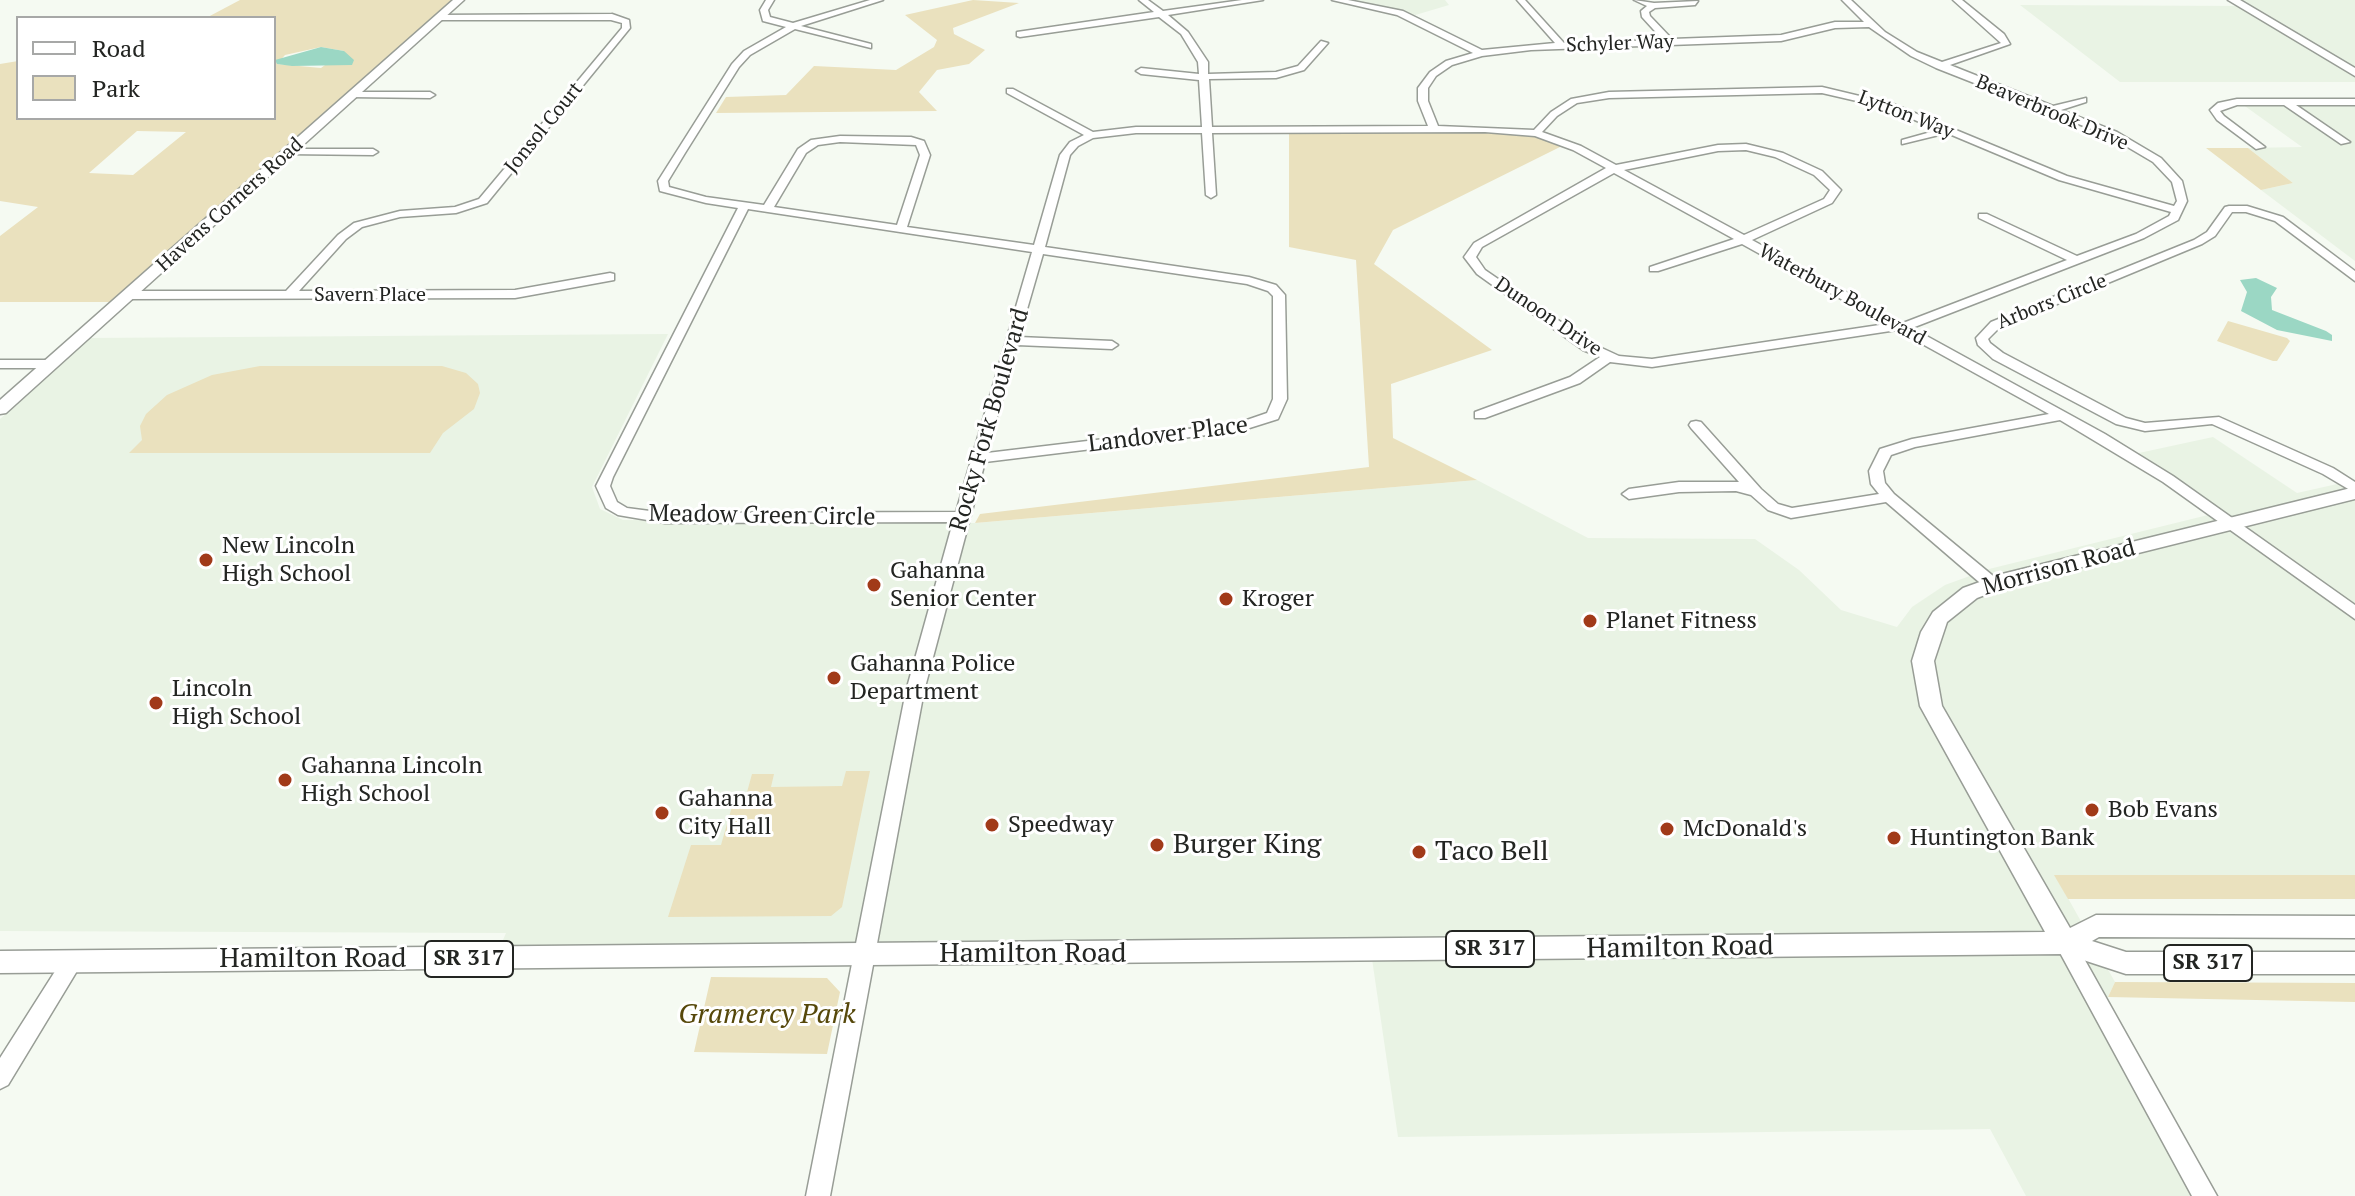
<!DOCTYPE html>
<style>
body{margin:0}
#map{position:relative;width:2355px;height:1196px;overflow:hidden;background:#f5faf2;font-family:"PT Serif",serif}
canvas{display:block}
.legend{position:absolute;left:16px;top:16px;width:260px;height:104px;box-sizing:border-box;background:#fff;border:2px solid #a7a8a7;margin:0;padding:10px 14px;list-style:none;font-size:24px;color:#232522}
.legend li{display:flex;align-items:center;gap:16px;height:40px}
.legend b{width:40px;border:2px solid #a7a8a7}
</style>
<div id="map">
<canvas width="2355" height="1196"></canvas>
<ul class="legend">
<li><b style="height:10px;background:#fff"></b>Road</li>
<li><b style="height:22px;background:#eae1be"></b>Park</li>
</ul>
</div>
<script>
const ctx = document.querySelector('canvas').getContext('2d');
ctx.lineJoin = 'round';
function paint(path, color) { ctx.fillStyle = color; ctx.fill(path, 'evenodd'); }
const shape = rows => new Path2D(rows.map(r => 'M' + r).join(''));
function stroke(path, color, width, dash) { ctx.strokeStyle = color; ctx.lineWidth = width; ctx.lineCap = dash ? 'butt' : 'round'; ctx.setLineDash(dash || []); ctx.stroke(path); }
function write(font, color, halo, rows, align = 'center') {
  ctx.font = font + ' "PT Serif",serif'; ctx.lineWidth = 6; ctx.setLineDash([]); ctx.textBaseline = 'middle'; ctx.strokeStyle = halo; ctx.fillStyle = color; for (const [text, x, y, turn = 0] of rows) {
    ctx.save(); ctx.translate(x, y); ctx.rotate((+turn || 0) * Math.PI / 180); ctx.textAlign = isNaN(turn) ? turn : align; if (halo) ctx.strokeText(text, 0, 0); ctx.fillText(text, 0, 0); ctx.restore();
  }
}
paint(shape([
 [1344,0,1445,0,1449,5,1412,16],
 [2239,0,2355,0,2355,82,2120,82,2020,5,2247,6],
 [2242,104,2355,105,2355,261,2261,190,2293,183,2248,148,2302,147],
 [668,334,592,487,600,509,623,520,975,523,1477,480,1588,538,1755,539,1799,570,1841,610,1897,627,1912,607,1945,585,1989,569,2212,514,2125,456,2213,437,2297,493,2355,480,2355,875,2055,875,2115,982,2108,997,2090,997,2200,1196,2026,1196,1990,1129,1398,1137,1372,959,494,961,506,933,0,931,0,419,89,338]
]), '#e9f3e4');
paint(shape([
 [240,0,454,0,111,302,0,302,0,236,38,207,0,201,0,64,18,61,18,118,274,118,274,18,206,18],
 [321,47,344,51,321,68,277,64,285,55],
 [137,131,186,132,133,175,89,173],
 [973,0,1019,3,953,28,954,34,985,50,969,64,937,70,919,92,937,111,716,113,726,97,786,95,814,66,896,70,934,47,937,40,905,15],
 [1289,132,1496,132,1535,136,1562,146,1393,230,1374,264,1492,350,1391,384,1393,438,1477,480,975,523,980,514,1369,467,1356,260,1289,247],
 [2206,148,2248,148,2293,183,2261,190],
 [2228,321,2287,338,2290,341,2277,361,2273,361,2217,341],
 [260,366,442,366,466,373,478,384,480,393,474,409,443,433,430,453,129,453,142,440,140,426,146,414,167,395,212,375],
 [846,771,870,771,842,907,831,916,668,917,691,845,721,845,733,803,744,803,752,774,774,774,771,787,842,786],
 [2054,875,2355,875,2355,899,2068,899],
 [711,977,827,978,840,992,827,1054,694,1052],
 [2115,982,2355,983,2355,1002,2108,997]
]), '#eae1be');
paint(shape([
 [321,47,344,51,354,60,352,65,292,66,277,64,275,60],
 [2256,278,2277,288,2271,297,2272,310,2326,331,2332,335,2332,341,2277,330,2241,311,2247,292,2240,280]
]), '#9bd7c4');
const minor = shape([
 [766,0,774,0,768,10,770,17,793,23,870,0,883,0,801,26,871,44,871,48,795,29,750,55,739,67,685,153,668,181,669,187,706,197,764,205,798,149,811,140,840,136,911,137,924,141,930,155,907,227,1034,245,1060,155,1070,142,1084,135,1007,93,1007,89,1013,89,1093,132,1136,127,1202,127,1199,80,1141,74,1136,71,1141,68,1199,74,1198,62,1181,34,1159,17,1020,37,1017,36,1017,32,1154,12,1139,0,1148,0,1163,11,1242,0,1263,0,1168,15,1188,32,1208,62,1208,74,1276,72,1298,66,1321,41,1328,43,1304,70,1276,78,1209,79,1212,127,1428,126,1418,101,1418,88,1430,72,1446,61,1473,53,1397,15,1332,0,1348,0,1403,11,1482,50,1555,43,1517,0,1525,0,1564,43,1663,40,1642,17,1641,11,1647,6,1634,0,1654,3,1698,1,1695,5,1655,8,1649,12,1650,16,1672,39,1781,35,1835,22,1864,22,1842,0,1851,0,1885,32,1917,52,1942,62,2001,43,1953,0,1962,0,2004,34,2010,44,1950,65,2053,106,2086,98,2086,102,2061,110,2117,132,2161,158,2182,181,2187,201,2178,220,2144,238,1912,328,2105,434,2173,476,2355,605,2355,619,2163,482,2060,420,1915,447,1891,455,1883,471,1885,483,1894,494,1998,580,2000,584,1992,589,1986,588,1886,502,1791,518,1768,510,1751,495,1736,491,1679,492,1629,499,1622,494,1629,489,1679,482,1739,482,1691,428,1689,425,1691,422,1696,421,1701,422,1761,489,1778,504,1792,508,1879,494,1871,484,1869,471,1880,449,1912,439,2049,414,1897,330,1652,367,1610,362,1580,383,1485,418,1475,418,1475,412,1570,377,1600,357,1583,350,1477,274,1464,257,1474,243,1606,168,1573,150,1535,136,1485,132,1212,133,1216,195,1211,198,1206,195,1202,133,1136,133,1093,138,1078,146,1070,155,1045,247,1249,277,1276,285,1285,295,1287,399,1278,419,1240,431,985,462,924,691,830,1196,806,1196,906,691,953,522,665,523,618,515,606,508,596,486,738,208,706,203,660,191,658,181,732,64,744,51,786,27,763,21,760,10,766,0],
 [1869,27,1911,56,1936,68,2109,136,2153,162,2172,182,2177,201,2174,206,2067,176,1893,104,1822,87,1609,92,1571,99,1551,112,1534,130,1438,126,1428,101,1428,88,1436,76,1452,65,1482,56,1531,50,1781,41,1835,28,1869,27],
 [1822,93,1887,108,1938,130,1902,140,1902,144,1947,133,2059,180,2171,212,2169,216,2136,234,2077,256,1987,214,1979,214,1979,218,2067,260,1903,323,1752,240,1832,203,1841,190,1822,171,1783,153,1746,144,1718,145,1616,165,1581,146,1542,132,1557,116,1577,103,1609,98,1822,93],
 [840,142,916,145,920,155,897,225,774,207,806,153,818,145,840,142],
 [1746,150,1775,157,1814,175,1830,190,1824,199,1744,235,1624,170,1718,151,1746,150],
 [1614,173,1734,239,1650,267,1650,271,1658,271,1742,244,1886,324,1652,359,1619,356,1593,344,1485,270,1476,257,1482,247,1614,173],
 [748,209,1032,252,956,512,665,513,627,508,617,502,610,486,613,477,748,209],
 [1043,254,1247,284,1268,291,1273,296,1273,399,1267,413,1238,423,987,453,1017,345,1112,349,1118,345,1112,341,1019,337,1043,254],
 [612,14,629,20,630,28,487,203,456,213,400,217,362,227,346,239,299,291,515,290,610,273,614,274,614,280,515,298,129,299,123,295,129,291,286,291,338,235,354,223,400,211,455,207,479,199,622,28,622,23,611,20,441,20,438,19,438,15,612,14],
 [353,92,430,92,435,95,430,98,350,97,350,93,353,92],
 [2237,99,2355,99,2355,105,2296,105,2350,142,2341,144,2284,105,2237,105,2220,111,2224,116,2265,147,2256,149,2217,120,2210,110,2218,103,2237,99],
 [290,149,373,149,378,152,373,155,286,154,286,150,290,149],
 [2229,206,2247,206,2283,217,2355,271,2355,281,2275,221,2246,212,2232,212,2215,236,2202,244,1999,328,1988,339,1990,343,2003,353,2126,418,2145,423,2219,417,2333,468,2355,482,2355,493,2323,474,2212,424,2145,431,2116,424,1993,359,1978,345,1976,338,1991,322,2194,240,2207,232,2225,207,2229,206],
 [0,360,50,360,56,364,50,368,0,368,0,360],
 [2065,934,2072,937,2217,1196,2192,1196,2058,949,2055,943,2058,937,2065,934],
 [73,951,80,954,83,960,80,966,8,1085,0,1089,0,1058,66,954,73,951]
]);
const major = shape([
 [453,0,464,0,6,413,0,414,0,400,453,0],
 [2228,0,2240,0,2355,68,2355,76,2228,0],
 [2355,487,2355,499,2014,584,1977,598,1947,622,1934,661,1942,706,2070,928,2096,915,2355,916,2355,938,2099,937,2092,941,2126,952,2355,952,2355,974,2126,974,2065,954,0,973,0,951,2045,932,1920,706,1912,661,1921,632,1933,612,1963,588,2002,574,2355,487]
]);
stroke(minor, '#989d96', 3);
stroke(major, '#989d96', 3);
paint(minor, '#fff');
paint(major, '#fff');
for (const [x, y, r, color] of [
 [206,560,8,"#a13a19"],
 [874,585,8,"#a13a19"],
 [1226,599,8,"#a13a19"],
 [1590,621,8,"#a13a19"],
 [834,678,8,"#a13a19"],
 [156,703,8,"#a13a19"],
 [285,780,8,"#a13a19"],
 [2092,810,8,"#a13a19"],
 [662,813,8,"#a13a19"],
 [992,825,8,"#a13a19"],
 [1667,829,8,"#a13a19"],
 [1894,838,8,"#a13a19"],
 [1157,845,8,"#a13a19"],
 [1419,852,8,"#a13a19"]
]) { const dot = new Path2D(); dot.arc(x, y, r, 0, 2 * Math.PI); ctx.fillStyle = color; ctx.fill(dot); stroke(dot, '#fff', 3); }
write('20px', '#232522', '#fff', [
 ["Schyler Way",1620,44,-2],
 ["Beaverbrook Drive",2052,113,23],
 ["Lytton Way",1906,115,21],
 ["Jonsol Court",544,128,-51],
 ["Havens Corners Road",230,205,-42],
 ["Savern Place",370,295],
 ["Waterbury Boulevard",1842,295,29],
 ["Arbors Circle",2052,302,-22],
 ["Dunoon Drive",1548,317,34]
]);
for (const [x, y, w] of [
 [1490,949,88],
 [469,959,88],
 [2208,963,88]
]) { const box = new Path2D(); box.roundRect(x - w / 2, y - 18, w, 36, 6); ctx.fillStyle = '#fff'; ctx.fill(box); stroke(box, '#232522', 2); }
write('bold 22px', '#232522', null, [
 ["SR 317",1490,949],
 ["SR 317",469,959],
 ["SR 317",2208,963]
]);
write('24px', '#232522', '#fff', [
 ["Rocky Fork Boulevard",990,420,-74],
 ["Landover Place",1168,435,-7],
 ["Meadow Green Circle",762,516,1],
 ["Morrison Road",2059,568,-15]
]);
write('24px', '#232522', '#fff', [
 ["New Lincoln",222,546],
 ["High School",222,574],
 ["Gahanna",890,571],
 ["Senior Center",890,599],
 ["Kroger",1242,599],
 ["Planet Fitness",1606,621],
 ["Gahanna Police",850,664],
 ["Department",850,692],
 ["Lincoln",172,689],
 ["High School",172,717],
 ["Gahanna Lincoln",301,766],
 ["High School",301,794],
 ["Gahanna",678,799],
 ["City Hall",678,827],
 ["Bob Evans",2108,810],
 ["Speedway",1008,825],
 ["McDonald's",1683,829],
 ["Huntington Bank",1910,838]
], 'left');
write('28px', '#232522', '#fff', [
 ["Burger King",1173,845],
 ["Taco Bell",1435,852]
], 'left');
write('28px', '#232522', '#fff', [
 ["Hamilton Road",1680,948,-1],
 ["Hamilton Road",1033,954],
 ["Hamilton Road",313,959]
]);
write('italic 28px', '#56480a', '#fff', [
 ["Gramercy Park",767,1015]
]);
</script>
